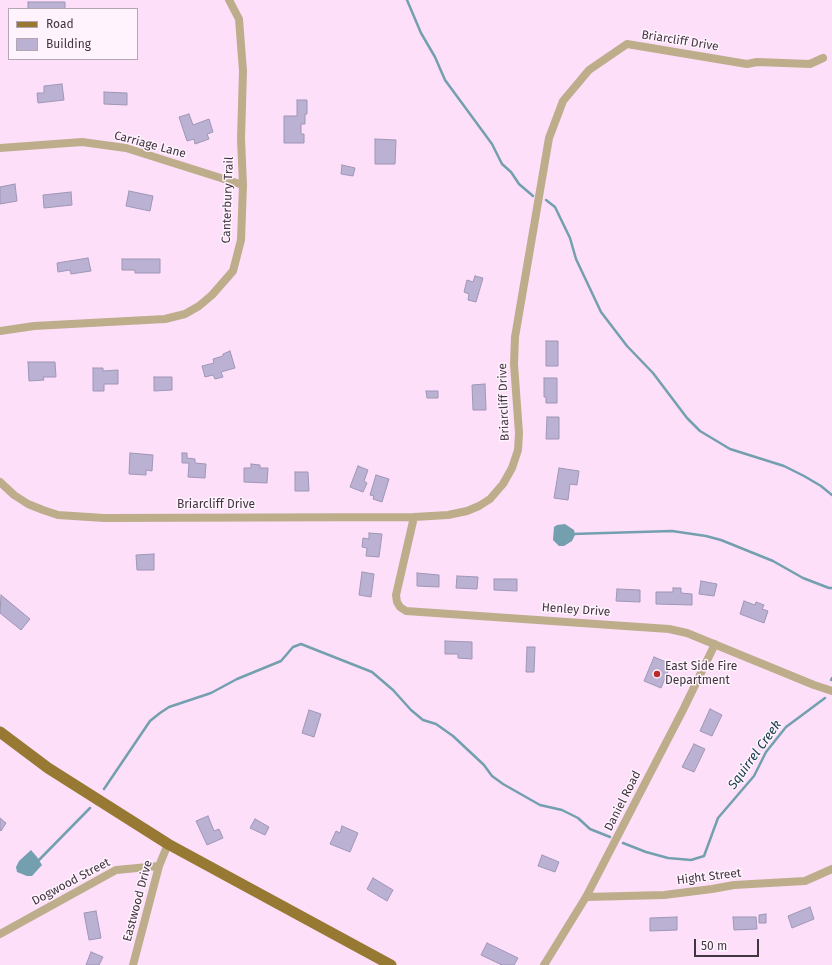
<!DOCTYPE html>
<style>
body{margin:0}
#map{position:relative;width:832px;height:965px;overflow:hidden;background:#fddffa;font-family:"Fira Sans",sans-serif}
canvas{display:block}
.legend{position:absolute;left:8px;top:8px;width:130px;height:52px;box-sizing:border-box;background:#fff3fe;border:1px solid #b3a7b2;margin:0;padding:5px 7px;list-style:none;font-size:12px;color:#413640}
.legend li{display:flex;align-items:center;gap:8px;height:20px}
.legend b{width:20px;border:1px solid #b3a7b2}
.scale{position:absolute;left:694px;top:939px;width:65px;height:18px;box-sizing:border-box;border:2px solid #413640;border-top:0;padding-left:5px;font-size:12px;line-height:14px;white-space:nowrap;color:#413640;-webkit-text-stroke:3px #fff3fe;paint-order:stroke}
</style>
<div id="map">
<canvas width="832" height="965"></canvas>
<ul class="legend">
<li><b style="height:5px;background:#977933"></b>Road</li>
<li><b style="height:11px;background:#bbb1d2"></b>Building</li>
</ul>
<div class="scale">50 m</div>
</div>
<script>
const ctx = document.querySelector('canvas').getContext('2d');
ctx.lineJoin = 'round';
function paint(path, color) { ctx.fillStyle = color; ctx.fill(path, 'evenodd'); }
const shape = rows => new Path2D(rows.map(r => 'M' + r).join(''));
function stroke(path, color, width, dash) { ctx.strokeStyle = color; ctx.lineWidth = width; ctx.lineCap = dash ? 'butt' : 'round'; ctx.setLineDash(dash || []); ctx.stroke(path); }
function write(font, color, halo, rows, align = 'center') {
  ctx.font = font + ' "Fira Sans",sans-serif'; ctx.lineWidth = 3; ctx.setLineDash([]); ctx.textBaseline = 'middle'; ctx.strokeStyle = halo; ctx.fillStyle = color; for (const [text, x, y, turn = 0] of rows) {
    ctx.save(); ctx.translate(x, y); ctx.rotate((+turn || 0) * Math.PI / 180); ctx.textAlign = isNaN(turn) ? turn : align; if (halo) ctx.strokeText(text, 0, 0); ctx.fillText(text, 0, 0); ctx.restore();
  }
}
paint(shape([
 [565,524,574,530,575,535,572,541,564,546,559,546,553,540,554,527,557,525],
 [31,850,37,857,42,865,32,876,27,876,17,872,16,867,19,861]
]), '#739fae');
stroke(shape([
 [407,0,421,33,435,57,445,80,492,144,502,164,511,172,519,184,533,196],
 [546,200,555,207,570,238,576,259,601,312,627,346,653,373,687,418,700,431,730,449,784,466,804,476,821,486,832,495],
 [572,534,672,531,706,536,721,540,773,561,803,578,829,588,832,588],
 [831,680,832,678],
 [104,789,150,721,160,713,169,707,211,693,237,679,281,661,293,647,301,644,372,672,393,690,411,710,423,720,436,724,453,736,484,765,492,776,503,784,540,805,562,810,578,818,590,829,610,837],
 [623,843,646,852,668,858,691,860,704,856,718,818,754,776,766,752,786,727,825,698],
 [37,862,90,808]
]), '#739fae', 2.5);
const building = shape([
 [28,2,65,2,65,9,28,9,28,2],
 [62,84,64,100,38,103,37,93,44,93,44,86,62,84],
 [104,92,127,93,127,105,104,104,104,92],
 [297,100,307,100,307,114,305,114,305,124,301,124,301,134,304,134,304,143,284,143,284,116,297,116,297,100],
 [189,114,193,125,209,119,213,132,207,134,209,139,195,144,194,139,187,141,179,117,189,114],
 [375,139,396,140,395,164,375,164,375,139],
 [342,165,355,168,353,176,341,174,342,165],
 [15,184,17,201,0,204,0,187,15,184],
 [129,191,153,196,150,211,126,206,129,191],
 [71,192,72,205,44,208,43,195,71,192],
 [88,258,91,271,71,274,70,270,58,272,57,263,88,258],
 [122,259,160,259,160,273,135,273,135,270,122,270,122,259],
 [475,276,483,278,476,302,468,300,469,294,464,292,467,280,473,282,475,276],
 [546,341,558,341,558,366,546,366,546,341],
 [230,351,235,368,221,372,223,377,215,379,213,375,205,377,202,366,214,363,213,359,223,356,223,354,230,351],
 [28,362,55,362,56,377,43,377,44,380,29,381,28,362],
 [93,368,103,368,103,371,118,370,118,384,104,384,104,391,93,391,93,368],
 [154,377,172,377,172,390,154,391,154,377],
 [544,378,557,378,557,403,546,403,546,397,544,397,544,378],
 [485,384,486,410,473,410,472,385,485,384],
 [426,391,438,391,438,398,427,398,426,391],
 [547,417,559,417,559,439,546,439,547,417],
 [130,453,153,455,152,471,146,470,146,475,129,474,130,453],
 [182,453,187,453,187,458,195,459,195,463,206,464,205,478,188,477,189,463,182,463,182,453],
 [251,464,260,465,260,468,268,468,267,483,244,482,244,468,251,468,251,464],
 [358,466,368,470,364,481,367,483,363,492,350,487,358,466],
 [559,468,579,471,577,485,570,484,568,500,554,498,559,468],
 [295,472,308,472,309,491,295,491,295,472],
 [376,475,389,479,382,502,373,499,374,496,370,495,376,475],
 [369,533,382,534,379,557,366,556,367,548,362,547,363,538,369,539,369,533],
 [154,554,154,570,137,570,136,555,154,554],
 [362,572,374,574,371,597,359,595,362,572],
 [417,573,439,575,439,587,417,586,417,573],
 [457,576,478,577,477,589,456,588,457,576],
 [494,579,517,579,517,591,494,590,494,579],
 [701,581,717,584,714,596,699,594,701,581],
 [673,588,681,588,681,593,692,594,692,605,656,604,656,592,673,592,673,588],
 [617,589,640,590,640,602,616,601,617,589],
 [1,595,30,619,21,630,0,613,1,595],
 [744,601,755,605,756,602,764,605,762,609,768,611,764,623,740,614,744,601],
 [445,641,472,642,472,659,458,658,458,654,445,654,445,641],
 [527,647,535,647,534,672,526,672,527,647],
 [654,657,671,664,661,688,644,681,654,657],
 [710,709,722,715,712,736,700,731,710,709],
 [309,710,321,714,314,737,302,733,309,710],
 [694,744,705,749,694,772,682,767,694,744],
 [208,816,214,831,219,829,223,838,207,845,196,821,208,816],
 [0,818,6,823,1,831,0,830,0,818],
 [255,819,269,827,265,835,250,828,255,819],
 [342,826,358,833,350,852,330,844,336,831,340,833,342,826],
 [542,855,559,862,555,872,538,866,542,855],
 [373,878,393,890,387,901,367,889,373,878],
 [810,907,814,919,792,928,788,916,810,907],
 [96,911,101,938,89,940,84,913,96,911],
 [766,914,766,923,759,923,759,915,766,914],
 [677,917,677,930,650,931,650,918,677,917],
 [733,917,756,917,757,929,734,930,733,917],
 [487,943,518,958,514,965,502,965,481,955,487,943],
 [91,952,103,957,99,965,86,965,91,952]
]);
paint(building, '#bbb1d2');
stroke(building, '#9f96b6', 1);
stroke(shape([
 [0,148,82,142,126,148,243,185],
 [0,331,34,326,165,319,185,314,199,306,212,295,233,271,241,240,243,185,241,139,243,71,239,19,229,0],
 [0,482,14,495,28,504,43,510,58,515,104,518,414,517,448,515,467,511,479,506,490,499,503,484,512,468,518,450,519,433,514,364,515,337,549,138,563,101,589,70,627,44,747,64,757,62,810,64,823,58],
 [414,517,396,595,397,602,400,607,406,611,669,629,687,633,814,685,832,691],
 [586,897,664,895,712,889,734,885,805,881,832,869],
 [0,934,116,870,159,866],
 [133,965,159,866,168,844],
 [544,965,586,897,613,845,683,710,715,644]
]), '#bdad8b', 8);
stroke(shape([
 [0,732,48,768,168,844,391,965]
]), '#977933', 11);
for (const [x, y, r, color] of [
 [657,674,4,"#ba2a2c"]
]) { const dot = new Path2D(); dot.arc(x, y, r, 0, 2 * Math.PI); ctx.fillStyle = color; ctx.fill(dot); stroke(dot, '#fff3fe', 1.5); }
write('12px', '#413640', '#fff3fe', [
 ["Briarcliff Drive",680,41,9],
 ["Carriage Lane",150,145,15],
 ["Canterbury Trail",228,200,-88],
 ["Briarcliff Drive",504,402,-92],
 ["Briarcliff Drive",216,505],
 ["Henley Drive",576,610,4],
 ["Daniel Road",623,801,-63],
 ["Hight Street",709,877,-7],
 ["Dogwood Street",71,882,-28],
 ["Eastwood Drive",138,901,-75]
]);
write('12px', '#413640', '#fff3fe', [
 ["East Side Fire",665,667],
 ["Department",665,681]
], 'left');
write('italic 13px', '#133d49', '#fff3fe', [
 ["Squirrel Creek",755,755,-54]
]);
</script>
